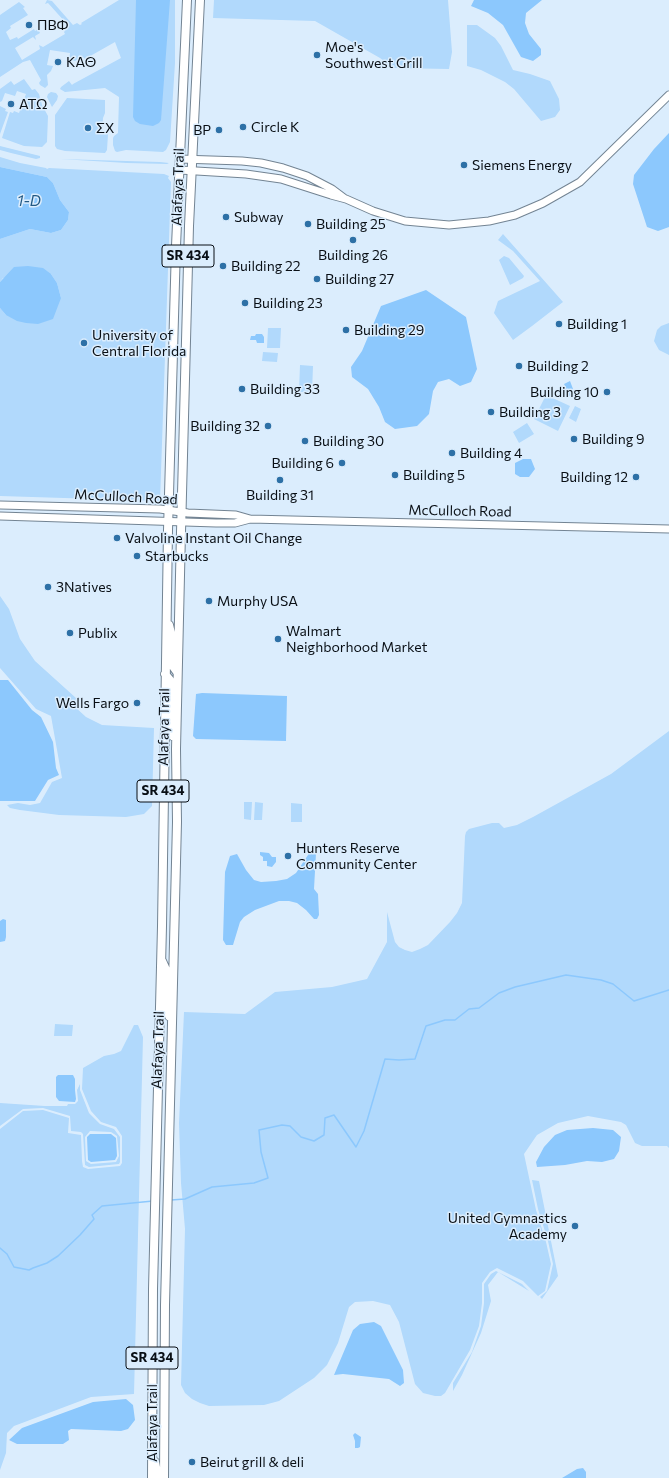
<!DOCTYPE html>
<meta charset="utf-8">
<style>
body{margin:0}
canvas{display:block;background:#dbedfd}
</style>
<canvas width="669" height="1478"></canvas>
<script>
const ctx = document.querySelector('canvas').getContext('2d');
ctx.lineJoin = 'round';
function paint(path, color) { ctx.fillStyle = color; ctx.fill(path, 'evenodd'); }
const shape = rows => new Path2D(rows.map(r => 'M' + r).join(''));
function stroke(path, color, width, dash) { ctx.strokeStyle = color; ctx.lineWidth = width; ctx.lineCap = dash ? 'butt' : 'round'; ctx.setLineDash(dash || []); ctx.stroke(path); }
function write(font, color, halo, rows, align = 'center') {
  ctx.font = font + ' Commissioner,sans-serif'; ctx.lineWidth = 3; ctx.setLineDash([]); ctx.textBaseline = 'middle'; ctx.strokeStyle = halo; ctx.fillStyle = color; for (const [text, x, y, turn = 0] of rows) {
    ctx.save(); ctx.translate(x, y); ctx.rotate((+turn || 0) * Math.PI / 180); ctx.textAlign = isNaN(turn) ? turn : align; if (halo) ctx.strokeText(text, 0, 0); ctx.fillText(text, 0, 0); ctx.restore();
  }
}
paint(shape([
 [47,0,52,1,73,25,77,23,80,25,82,24,81,23,119,0,175,0,175,63,170,142,166,150,163,152,126,150,117,152,115,151,113,145,113,138,114,136,118,133,119,97,105,88,65,92,60,89,61,87,69,81,72,85,73,84,121,58,115,42,85,59,83,57,81,57,80,55,78,57,78,59,75,61,69,60,70,53,50,50,47,65,53,66,51,71,47,75,48,85,45,88,40,85,39,83,41,80,30,60,23,62,0,77,0,15,19,2,25,7,23,8,28,15,10,26,11,28,6,32,10,40,17,37,18,39,34,29,35,31,38,29,40,33,35,36,36,40,33,37,15,48,22,60,40,49,39,45,43,47,65,34,64,32,66,29,64,24,66,23,48,3,45,4],
 [214,0,448,0,452,52,449,69,394,68,380,58,315,21,213,18],
 [467,25,477,25,495,38,501,46,513,70,530,74,550,81,559,99,560,110,555,117,541,121,514,89,505,82,481,70,467,66],
 [24,79,32,90,35,89,39,94,42,105,48,116,47,142,42,147,24,146,2,138,10,112,13,113,14,111,19,113,26,94,17,91,15,96,5,93,2,101,0,102,0,89,11,81,14,85],
 [51,92,56,93,58,96,57,100,52,107,47,97,48,94],
 [67,98,105,100,105,113,103,118,102,134,108,134,107,150,105,153,65,151,57,149,55,146,55,115],
 [0,106,6,109,5,111,8,112,0,134],
 [0,146,40,156,40,158,36,159,11,153,0,150],
 [0,157,20,163,46,168,47,169,49,168,107,171,164,174,169,176,168,178,171,182,160,501,0,496,0,308,6,315,61,298,57,283,51,274,3,278,0,282,0,239,30,229,51,233,61,230,68,220,69,212,60,200,53,183,47,177,0,167],
 [60,159,160,162,169,163,167,164,127,163],
 [503,234,563,302,532,326,513,340,494,313,498,301,540,281,513,251,498,240],
 [504,256,509,258,524,276,523,278,510,285,499,260],
 [669,323,669,355,659,350,654,341,657,330,661,326],
 [268,328,281,328,280,348,267,348],
 [263,352,278,353,277,362,262,361],
 [300,365,313,366,312,392,299,392],
 [546,395,570,406,558,431,534,419],
 [575,406,581,409,576,422,569,418],
 [527,423,534,434,519,443,513,432],
 [0,596,9,609,20,639,35,661,76,698,74,706,86,717,102,725,154,728,152,806,144,814,126,817,59,815,20,810,10,808,7,805,18,803,30,805,40,803,52,782,62,778,51,716,36,709,0,668],
 [669,731,669,1148,667,1146,642,1146,635,1143,626,1125,621,1122,588,1116,558,1123,537,1135,524,1154,536,1210,546,1242,551,1264,545,1291,538,1296,523,1281,497,1268,490,1272,482,1283,482,1303,479,1326,470,1350,445,1393,441,1396,435,1396,423,1393,415,1384,399,1322,390,1305,373,1301,355,1302,349,1307,338,1343,327,1365,314,1378,279,1401,264,1405,209,1406,200,1403,192,1399,185,1393,181,1385,185,1229,181,1183,179,1123,184,1012,245,1014,275,992,332,987,367,979,387,942,387,912,395,942,399,947,405,950,412,952,420,949,428,945,450,922,457,913,462,903,465,836,466,832,469,829,492,823,499,823,504,828,517,825,533,817,611,774],
 [244,802,252,802,251,820,244,819],
 [255,802,263,803,262,820,254,820],
 [291,803,302,804,302,822,291,822],
 [55,1024,73,1025,72,1036,54,1036],
 [134,1025,138,1025,143,1037,134,1394,91,1397,14,1426,7,1433,6,1453,0,1470,0,1129,23,1111,43,1110,69,1118,68,1133,81,1135,82,1161,83,1167,88,1169,120,1166,122,1163,122,1136,116,1127,101,1122,91,1111,82,1089,83,1068,104,1056,114,1054,121,1051],
 [80,1084,80,1090,89,1113,100,1124,114,1129,120,1137,120,1162,119,1164,89,1167,85,1165,83,1134,81,1132,71,1131,70,1116,43,1108,23,1109,0,1126,0,1103,45,1106,67,1106,68,1104,75,1104,78,1101,77,1090],
 [90,1131,111,1132,117,1136,119,1156,116,1162,91,1164,86,1161,85,1137],
 [532,1180,539,1181,558,1276,542,1299,540,1297,547,1291,553,1264,548,1241,538,1209],
 [496,1271,522,1284,529,1291,498,1272,488,1285,491,1301,481,1333,462,1375,453,1391,453,1383,472,1352,481,1326,484,1303,484,1284,491,1274]
]), '#b1d9fc');
paint(shape([
 [136,0,170,0,161,120,159,123,153,126,140,124,135,121,133,117],
 [474,0,542,0,526,13,525,23,529,34,541,49,541,55,533,61,521,57,503,25,488,13,471,6],
 [669,133,669,227,658,231,647,227,633,184,634,175,654,149],
 [0,167,47,177,53,183,60,200,69,212,68,220,61,230,51,233,30,229,0,239],
 [28,266,43,268,51,274,57,283,61,298,53,319,38,324,26,323,17,321,6,315,0,308,0,282,14,267],
 [426,290,466,317,477,369,471,382,460,386,449,379,438,382,433,391,429,414,417,426,395,429,385,422,379,407,368,389,352,377,351,367,362,351,381,306],
 [256,334,262,334,264,337,264,343,257,343,256,340,250,340,251,336,255,336],
 [570,381,573,389,570,391,572,395,566,397,563,389,566,388,564,384],
 [523,459,531,459,535,469,529,477,520,477,515,474,515,463],
 [0,680,8,680,32,710,41,717,53,742,56,768,59,775,48,780,35,801,0,801],
 [202,693,287,696,286,741,196,739,193,736,196,694],
 [260,852,269,853,272,857,276,857,276,862,272,867,267,866,267,861,263,861,263,857,260,855],
 [310,852,316,853,314,889,318,894,319,915,317,919,314,919,306,910,297,903,289,901,279,901,255,910,244,917,240,922,233,945,226,945,223,940,225,872,230,856,237,854,246,870,254,880,261,882,276,881,287,879,296,873],
 [3,919,6,920,6,937,5,941,0,942,0,921],
 [58,1075,73,1075,75,1079,75,1090,76,1099,75,1102,59,1101,56,1097,56,1077],
 [593,1128,613,1130,621,1137,619,1151,614,1159,602,1162,587,1161,565,1165,537,1167,536,1162,544,1147,555,1135,567,1130],
 [90,1134,111,1134,116,1138,117,1156,115,1160,91,1162,88,1160,87,1137],
 [374,1322,381,1326,403,1370,404,1383,400,1386,389,1379,343,1374,334,1375,353,1330,360,1324],
 [126,1399,133,1405,135,1420,128,1429,121,1431,71,1429,68,1431,69,1440,63,1444,17,1444,9,1440,22,1428,93,1402],
 [355,1433,361,1437,360,1447,358,1448,355,1448,355,1441,353,1435],
 [583,1468,586,1472,586,1478,562,1478,577,1469]
]), '#8cc8fd');
stroke(shape([
 [171,1200,185,1199,212,1187,254,1183,268,1178,261,1152,259,1130,282,1125,290,1126,301,1137,314,1141,324,1135,325,1118,334,1115,356,1147,364,1131,385,1059,399,1060,415,1059,426,1026,445,1020,455,1020,469,1009,479,1008,499,993,515,987,566,975,601,980,613,984,634,1001,669,990],
 [0,1248,7,1254,14,1267,29,1270,33,1268,47,1263,58,1256,80,1235,94,1219,92,1215,102,1206,153,1201]
]), '#8cc8fd', 1.5);
const secondary = shape([
 [180,159,242,161,261,163,283,168,307,176,332,189,344,198],
 [180,170,246,174,281,179,331,195,346,199,373,211,405,221,449,225,489,221,515,215,543,203,580,182,669,95],
 [0,505,160,509,188,513,236,515,250,519,669,529],
 [0,516,216,523,235,523,250,519]
]);
const primary = shape([
 [169,625,172,638,172,665,177,672],
 [165,674,170,680,171,686,170,723,173,736],
 [162,961,167,972,166,1004,169,1016],
 [155,1462,158,1478],
 [152,1478,153,1289,162,926,168,530,176,246,187,0],
 [164,1478,165,1305,177,822,176,749,181,532,189,226,200,0]
]);
stroke(secondary, '#738493', 9);
stroke(primary, '#738493', 10);
stroke(secondary, '#fff', 7);
stroke(primary, '#fff', 8);
for (const [x, y, r, color] of [
 [29,25,4,"#2d70a6"],
 [317,55,4,"#2d70a6"],
 [58,62,4,"#2d70a6"],
 [11,104,4,"#2d70a6"],
 [243,127,4,"#2d70a6"],
 [88,128,4,"#2d70a6"],
 [219,130,4,"#2d70a6"],
 [464,165,4,"#2d70a6"],
 [226,217,4,"#2d70a6"],
 [308,224,4,"#2d70a6"],
 [353,240,4,"#2d70a6"],
 [223,266,4,"#2d70a6"],
 [317,279,4,"#2d70a6"],
 [245,303,4,"#2d70a6"],
 [559,324,4,"#2d70a6"],
 [346,330,4,"#2d70a6"],
 [84,343,4,"#2d70a6"],
 [519,366,4,"#2d70a6"],
 [242,389,4,"#2d70a6"],
 [607,392,4,"#2d70a6"],
 [491,412,4,"#2d70a6"],
 [268,426,4,"#2d70a6"],
 [574,439,4,"#2d70a6"],
 [305,441,4,"#2d70a6"],
 [452,453,4,"#2d70a6"],
 [342,463,4,"#2d70a6"],
 [395,475,4,"#2d70a6"],
 [636,477,4,"#2d70a6"],
 [280,480,4,"#2d70a6"],
 [117,538,4,"#2d70a6"],
 [137,556,4,"#2d70a6"],
 [48,587,4,"#2d70a6"],
 [209,601,4,"#2d70a6"],
 [70,633,4,"#2d70a6"],
 [278,639,4,"#2d70a6"],
 [137,703,4,"#2d70a6"],
 [288,856,4,"#2d70a6"],
 [575,1226,4,"#2d70a6"],
 [192,1462,4,"#2d70a6"]
]) { const dot = new Path2D(); dot.arc(x, y, r, 0, 2 * Math.PI); ctx.fillStyle = color; ctx.fill(dot); stroke(dot, '#dbedfd', 1.5); }
for (const [x, y, w] of [
 [188,256,52],
 [163,791,52],
 [152,1358,52]
]) { const box = new Path2D(); box.roundRect(x - w / 2, y - 11, w, 22, 3); ctx.fillStyle = '#dbedfd'; ctx.fill(box); stroke(box, '#090f15', 1); }
write('bold 13px', '#090f15', null, [
 ["SR 434",188,256],
 ["SR 434",163,791],
 ["SR 434",152,1358]
]);
write('14px', '#090f15', '#dbedfd', [
 ["ΠΒΦ",37,25],
 ["Moe's",325,47],
 ["Southwest Grill",325,63],
 ["ΚΑΘ",66,62],
 ["ΑΤΩ",19,104],
 ["Circle K",251,127],
 ["ΣΧ",96,128],
 ["BP",211,130,"right"],
 ["Siemens Energy",472,165],
 ["Subway",234,217],
 ["Building 25",316,224],
 ["Building 26",353,255,"center"],
 ["Building 22",231,266],
 ["Building 27",325,279],
 ["Building 23",253,303],
 ["Building 1",567,324],
 ["Building 29",354,330],
 ["University of",92,335],
 ["Central Florida",92,351],
 ["Building 2",527,366],
 ["Building 33",250,389],
 ["Building 10",599,392,"right"],
 ["Building 3",499,412],
 ["Building 32",260,426,"right"],
 ["Building 9",582,439],
 ["Building 30",313,441],
 ["Building 4",460,453],
 ["Building 6",334,463,"right"],
 ["Building 5",403,475],
 ["Building 12",628,477,"right"],
 ["Building 31",280,495,"center"],
 ["Valvoline Instant Oil Change",125,538],
 ["Starbucks",145,556],
 ["3Natives",56,587],
 ["Murphy USA",217,601],
 ["Walmart",286,631],
 ["Neighborhood Market",286,647],
 ["Publix",78,633],
 ["Wells Fargo",129,703,"right"],
 ["Hunters Reserve",296,848],
 ["Community Center",296,864],
 ["United Gymnastics",567,1218,"right"],
 ["Academy",567,1234,"right"],
 ["Beirut grill & deli",200,1462]
], 'left');
write('14px', '#090f15', '#dbedfd', [
 ["Alafaya Trail",178,187,-88],
 ["McCulloch Road",126,497,3],
 ["McCulloch Road",460,511,1],
 ["Alafaya Trail",164,727,-89],
 ["Alafaya Trail",158,1050,-88],
 ["Alafaya Trail",152,1423,-90]
]);
write('italic 15px', '#235a85', '#dbedfd', [
 ["1-D",29,201]
]);
</script>
